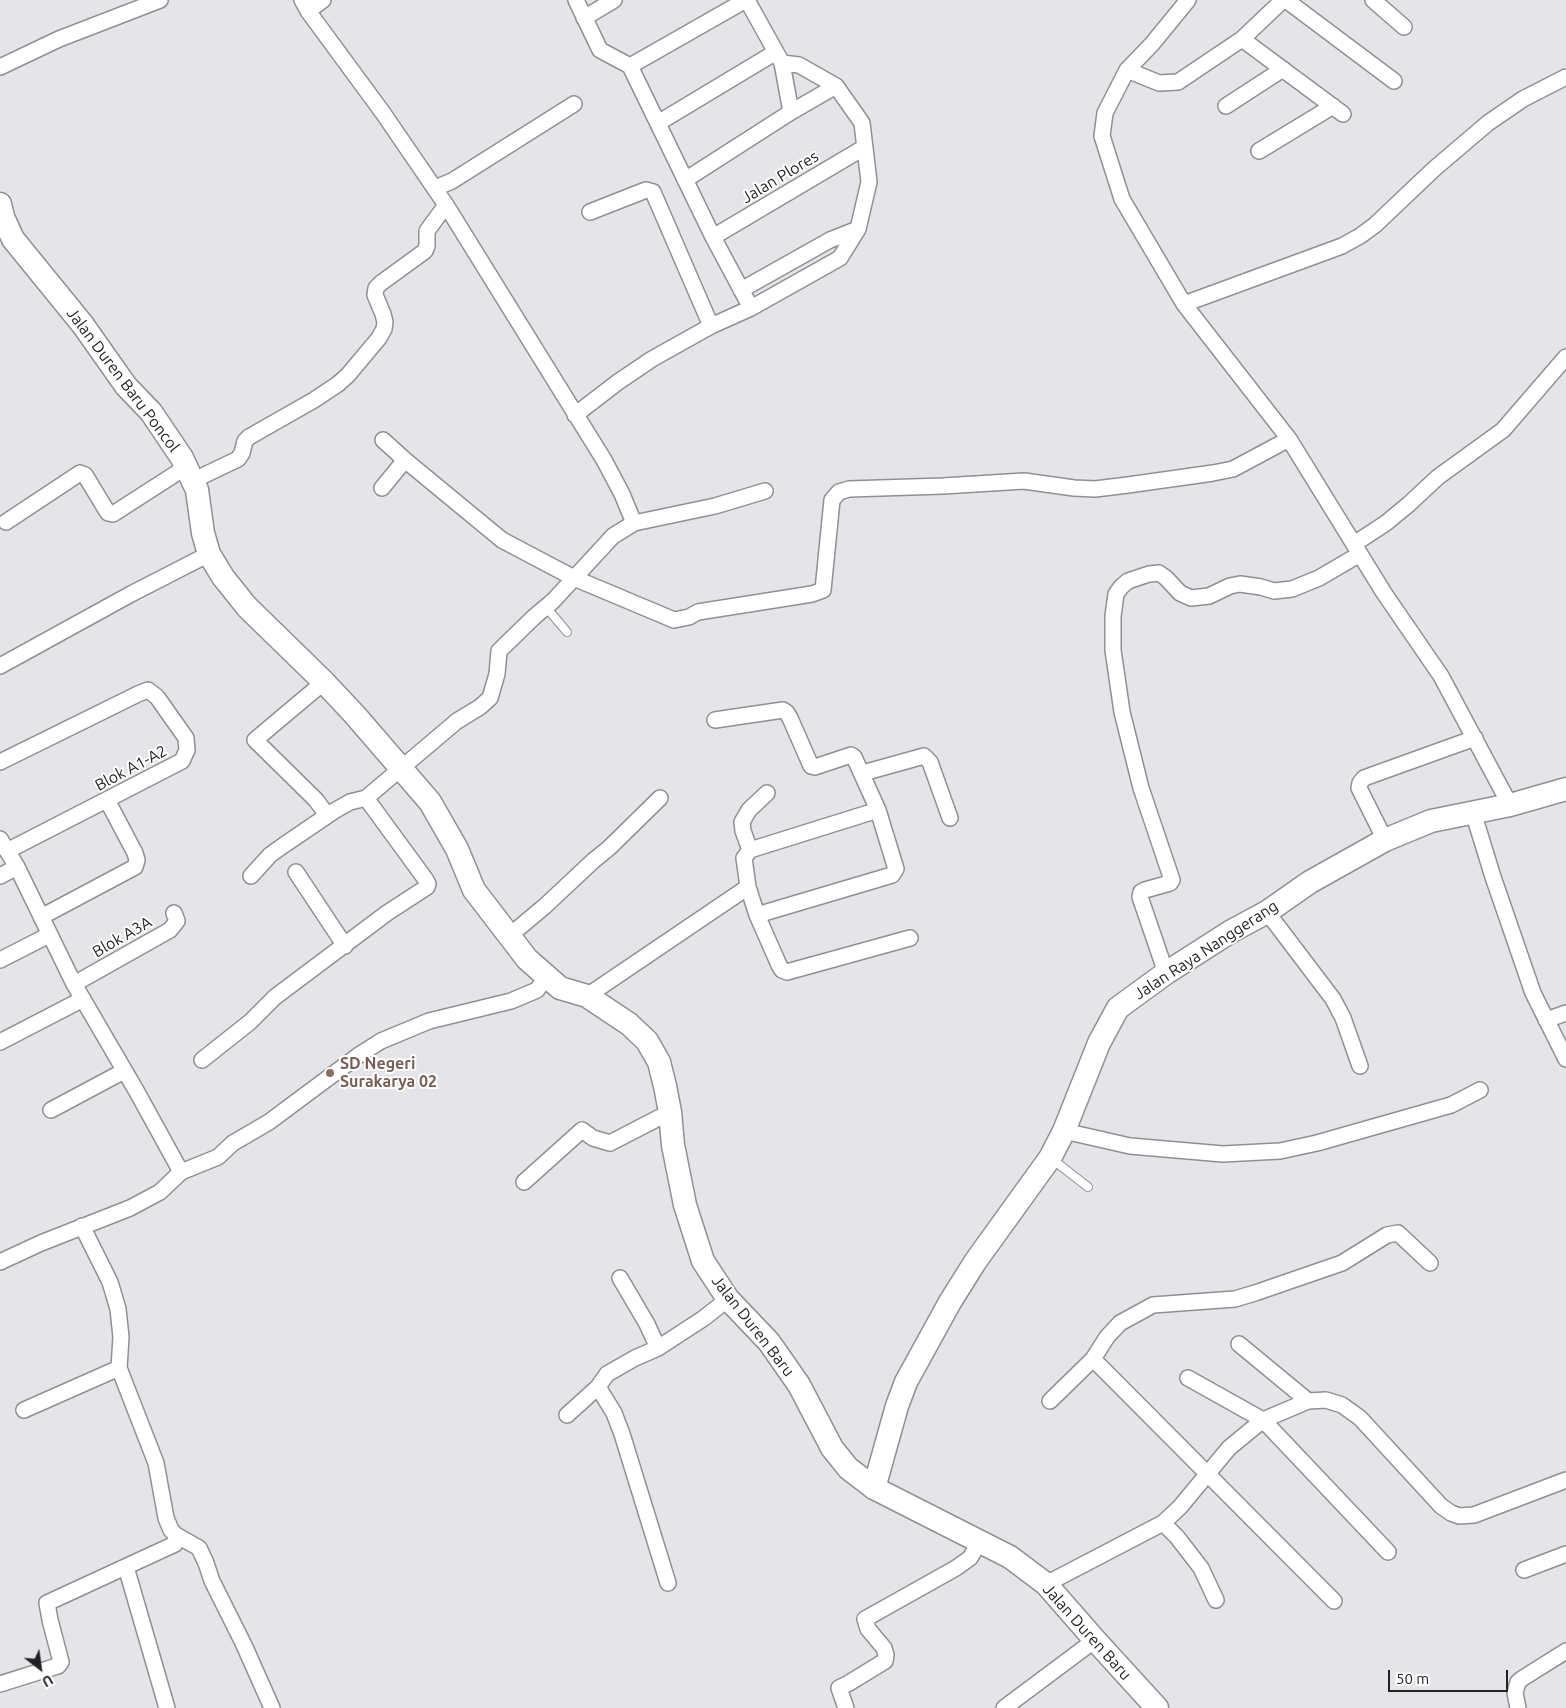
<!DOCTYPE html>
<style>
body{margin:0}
#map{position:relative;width:1566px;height:1708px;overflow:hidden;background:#e5e5e9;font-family:Ubuntu,sans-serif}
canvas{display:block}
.north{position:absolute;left:15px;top:1643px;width:50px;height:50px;-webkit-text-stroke:4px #fff;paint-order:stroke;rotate:150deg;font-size:14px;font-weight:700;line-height:20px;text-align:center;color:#232325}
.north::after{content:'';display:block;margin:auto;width:18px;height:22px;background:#232325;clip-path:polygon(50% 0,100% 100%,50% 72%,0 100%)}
.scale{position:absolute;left:1388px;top:1670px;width:120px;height:22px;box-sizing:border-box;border:2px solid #232325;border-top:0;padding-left:6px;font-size:15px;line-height:18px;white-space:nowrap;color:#232325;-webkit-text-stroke:4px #fff;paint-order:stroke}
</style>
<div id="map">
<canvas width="1566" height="1708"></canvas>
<div class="north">U</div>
<div class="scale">50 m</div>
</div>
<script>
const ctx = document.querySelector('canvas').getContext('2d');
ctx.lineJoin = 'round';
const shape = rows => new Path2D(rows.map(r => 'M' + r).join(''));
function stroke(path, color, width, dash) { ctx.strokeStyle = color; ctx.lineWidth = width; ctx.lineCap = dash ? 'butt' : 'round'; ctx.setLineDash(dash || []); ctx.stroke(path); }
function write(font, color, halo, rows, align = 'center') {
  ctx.font = font + ' Ubuntu,sans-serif'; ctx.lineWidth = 4; ctx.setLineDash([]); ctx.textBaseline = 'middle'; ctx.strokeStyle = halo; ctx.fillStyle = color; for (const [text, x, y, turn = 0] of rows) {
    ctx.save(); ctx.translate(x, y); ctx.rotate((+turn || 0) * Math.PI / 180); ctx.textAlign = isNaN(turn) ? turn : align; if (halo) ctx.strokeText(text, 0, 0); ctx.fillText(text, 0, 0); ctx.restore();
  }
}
const lane = shape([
 [546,607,567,632],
 [1052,1159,1088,1187]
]);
const street = shape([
 [576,0,600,50,630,66,713,237,751,308],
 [1188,0,1152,44,1127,70,1105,113,1102,136,1122,199,1184,304,1289,439,1384,593,1441,676,1510,805],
 [1286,0,1394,81],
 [1373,0,1404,27],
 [308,11,323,0],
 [584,18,614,0],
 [1242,39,1343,114],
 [630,66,746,0],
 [0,67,59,39,160,0],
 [1127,70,1159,83,1178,82,1242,39,1283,0],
 [1226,106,1283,69],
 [791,112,836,86],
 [658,123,776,52],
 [1259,151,1333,106],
 [685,180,791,112,782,63,747,0],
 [435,188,452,181,574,104],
 [590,212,646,190,653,192,711,326],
 [713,237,865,147],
 [741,290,830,240,858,229],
 [1184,304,1342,246,1360,236,1375,225,1434,169,1488,123,1523,99,1566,77],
 [575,415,618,382,652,359,711,326,751,308,840,258,858,229,869,182,862,123,836,86,799,65,782,63],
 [383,440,405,460,502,540,574,578,674,620,689,617,698,612,812,594,823,590,832,500,839,492,849,489,943,486,1024,481,1074,488,1095,489,1128,485,1213,473,1233,469,1289,439],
 [192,481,238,459,242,453,245,441,249,437,314,400,338,384,348,375,379,338,384,329,385,322,383,314,375,295,376,288,381,283,425,251,427,246,427,231,446,205],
 [382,488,405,460],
 [6,522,80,473,85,475,108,513,113,514,186,467],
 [634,523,715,506,765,491],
 [1354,544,1386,523,1409,504,1438,477,1503,430,1566,357],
 [0,666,131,594,209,554],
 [324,682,255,740,316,800,327,815],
 [715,720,783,710,787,713,790,718,811,766,815,767,851,755,854,757,878,810,896,869,892,875,757,915],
 [0,762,138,694,148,690,157,697,186,738,187,750,182,761,7,851],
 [863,773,924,756,930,762,950,818],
 [1473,812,1493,877,1533,993,1566,1059],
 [0,839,17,867,74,984,137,1092,181,1172],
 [1385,840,1359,788,1360,783,1364,778,1475,738],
 [750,850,743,831,742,822,749,810,767,793],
 [296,872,345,946],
 [0,876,17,867],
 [251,876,270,855,284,845,334,811,350,802,366,798,457,721,480,707,490,698,497,674,499,651,534,617,553,601,613,536,634,523,622,494,604,460,446,205,383,113,308,11,302,0],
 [748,887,757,915,779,965,782,970,787,972,910,938],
 [1267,912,1333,999,1343,1018,1360,1066],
 [41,917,135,867,137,860,135,853,107,800],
 [508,937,545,906,593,861,609,848,660,798],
 [0,960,49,935],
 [1166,973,1140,897,1141,892,1145,890,1170,883,1172,880,1141,788,1122,712,1113,650,1113,616,1116,594,1121,587,1128,581,1149,574,1159,573,1166,578,1180,593,1191,598,1209,596,1230,586,1240,584,1261,587,1274,591,1292,589,1319,578,1360,554],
 [74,984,170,930,177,921,174,913],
 [587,996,748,887,744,858,750,850,878,810],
 [1546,1020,1566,1013],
 [0,1042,83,999],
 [202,1060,250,1022,275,997,387,913,427,887,428,884,426,880,366,798],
 [51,1110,124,1071],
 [1064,1131,1130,1146,1223,1154,1280,1151,1317,1143,1451,1105,1480,1090],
 [524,1182,582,1130,593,1138,610,1143,670,1112],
 [0,1262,41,1243,130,1208,160,1192,181,1172,218,1157,233,1143,269,1122,359,1055,381,1041,429,1021,511,1001,537,990,546,977],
 [620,1278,647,1324,658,1348],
 [1239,1344,1308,1401],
 [1093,1359,1107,1337,1120,1323,1153,1305,1235,1299,1255,1293,1342,1263,1387,1235,1398,1233,1430,1263],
 [1188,1378,1263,1420,1388,1552],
 [598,1387,614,1413,622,1434,668,1583],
 [1050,1401,1093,1359,1334,1601],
 [24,1410,119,1368],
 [567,1415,598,1387,607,1374,635,1358,658,1348,704,1318,728,1299],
 [1163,1523,1177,1537,1201,1568,1216,1600],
 [176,1535,199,1548,206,1563,212,1581,244,1645,272,1708],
 [126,1567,167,1708],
 [1524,1570,1566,1554],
 [1046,1584,1163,1523,1180,1507,1229,1448,1263,1420,1308,1401,1326,1400,1342,1405,1360,1418,1441,1506,1451,1513,1459,1516,1474,1515,1566,1480],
 [0,1684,54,1667,58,1666,61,1662,50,1620,47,1603,175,1544,176,1535,171,1530,166,1518,156,1463,119,1368,121,1337,118,1309,110,1282,82,1226],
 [846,1708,839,1688,849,1683,885,1661,886,1655,884,1648,868,1629,865,1619,956,1568,970,1558,980,1541],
 [1004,1708,1095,1640],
 [1518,1708,1515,1693,1518,1682,1523,1678,1566,1651]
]);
const secondary = shape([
 [0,204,3,217,13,239,83,325,126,386,151,412,182,458,197,490,203,533,209,554,223,577,247,607,324,682,355,715,430,802,457,849,474,890,527,959,560,988,587,996,629,1024,647,1041,659,1062,665,1086,670,1112,673,1145,685,1205,703,1261,728,1299,769,1342,799,1385,832,1448,848,1468,874,1488,1010,1557,1046,1584,1095,1640,1157,1708],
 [874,1488,897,1406,906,1382,950,1302,975,1262,1050,1158,1064,1131,1099,1043,1118,1008,1166,973,1230,932,1267,912,1310,882,1385,840,1431,821,1510,805,1566,789]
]);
stroke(lane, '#8f9093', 10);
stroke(street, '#8f9093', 18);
stroke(secondary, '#8f9093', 25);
stroke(lane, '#fff', 8);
stroke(street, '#fff', 15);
stroke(secondary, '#fff', 22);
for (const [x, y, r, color] of [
 [330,1073,5,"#8d6e63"]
]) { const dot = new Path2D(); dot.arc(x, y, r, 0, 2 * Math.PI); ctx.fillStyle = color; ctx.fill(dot); stroke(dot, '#fff', 2); }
write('16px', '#232325', '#fff', [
 ["Jalan Plores",780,177,-31],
 ["Jalan Duren Baru Poncol",123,380,53],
 ["Blok A1-A2",131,768,-28],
 ["Blok A3A",122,937,-30],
 ["Jalan Raya Nanggerang",1206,950,-33],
 ["Jalan Duren Baru",753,1326,52],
 ["Jalan Duren Baru",1087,1632,48]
]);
write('bold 16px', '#785e54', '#fff', [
 ["SD Negeri",340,1064],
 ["Surakarya 02",340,1082]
], 'left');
</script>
